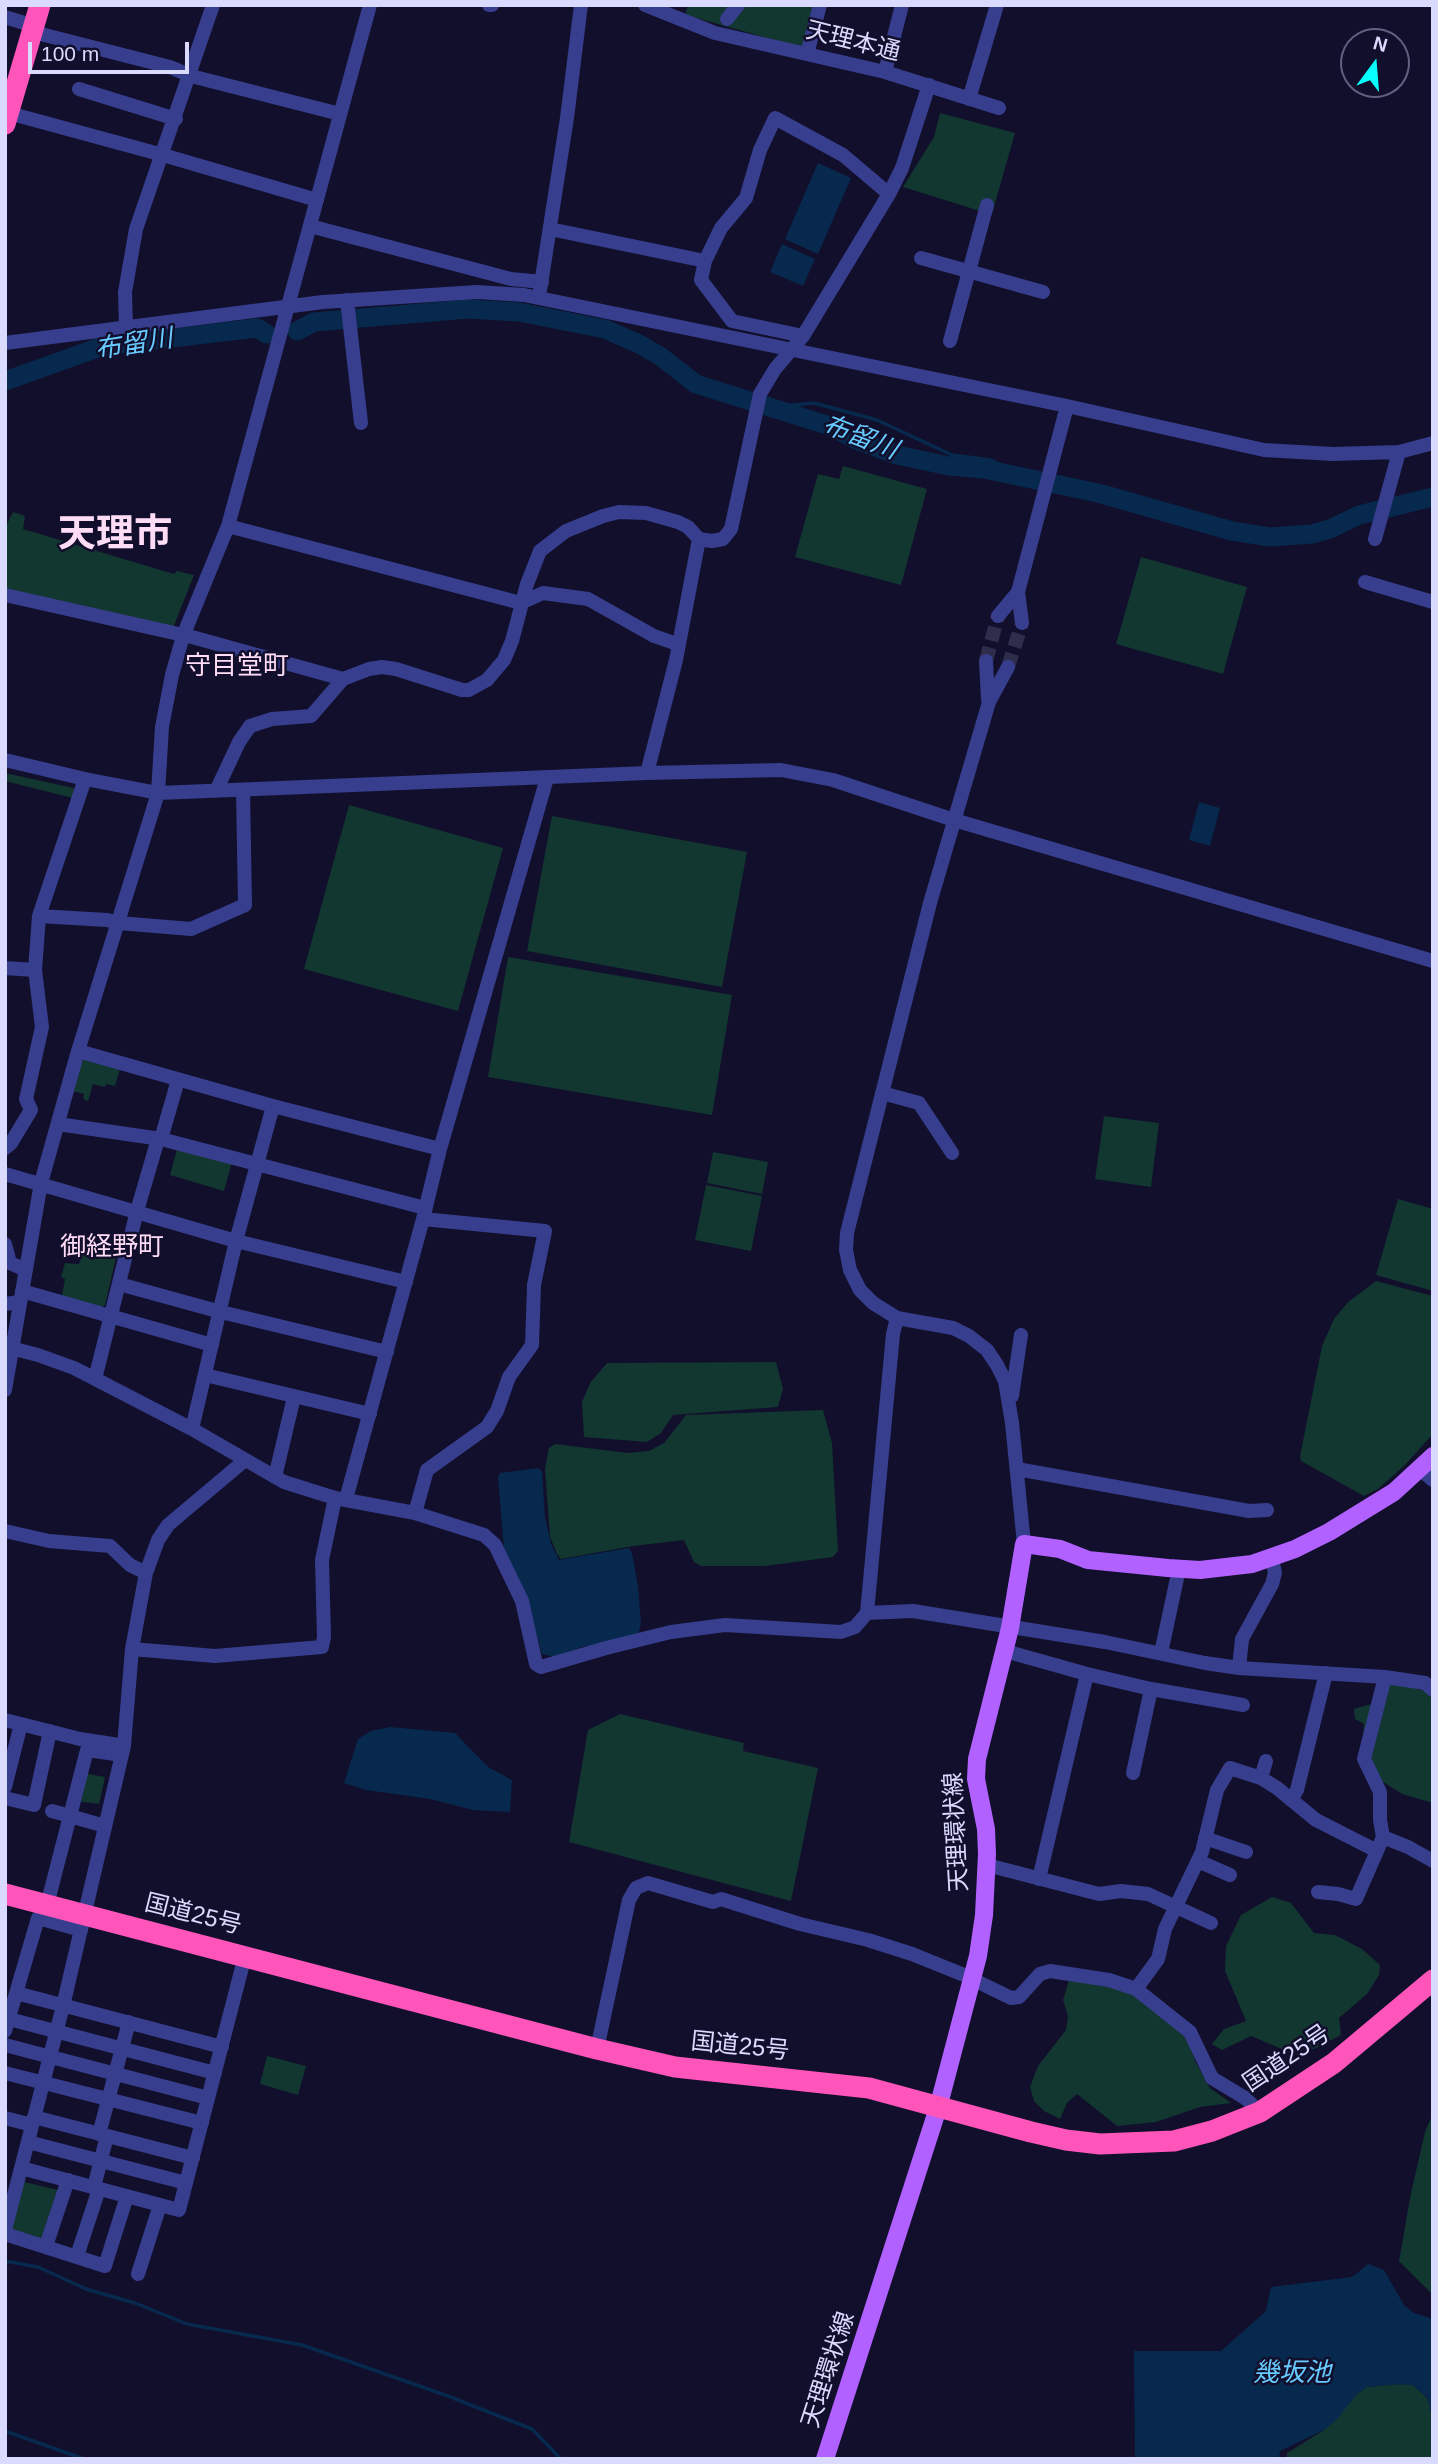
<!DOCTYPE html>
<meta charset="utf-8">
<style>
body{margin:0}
#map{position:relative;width:1438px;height:2464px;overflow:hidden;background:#110f2c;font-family:Helvetica,sans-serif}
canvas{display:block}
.frame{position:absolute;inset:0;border:7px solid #dadaff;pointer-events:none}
.north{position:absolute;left:1340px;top:28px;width:70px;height:70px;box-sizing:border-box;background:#110f2c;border:2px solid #616080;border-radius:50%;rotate:16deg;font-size:19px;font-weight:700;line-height:28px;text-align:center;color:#dadaff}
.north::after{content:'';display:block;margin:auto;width:24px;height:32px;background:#06fffa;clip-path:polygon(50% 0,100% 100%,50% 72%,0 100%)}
.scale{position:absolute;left:28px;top:42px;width:161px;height:32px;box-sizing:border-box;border:4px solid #dadaff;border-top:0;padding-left:9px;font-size:21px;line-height:24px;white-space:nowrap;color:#dadaff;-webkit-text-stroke:5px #110f2c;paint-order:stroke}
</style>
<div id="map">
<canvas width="1438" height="2464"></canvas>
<div class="frame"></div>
<div class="north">N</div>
<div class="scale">100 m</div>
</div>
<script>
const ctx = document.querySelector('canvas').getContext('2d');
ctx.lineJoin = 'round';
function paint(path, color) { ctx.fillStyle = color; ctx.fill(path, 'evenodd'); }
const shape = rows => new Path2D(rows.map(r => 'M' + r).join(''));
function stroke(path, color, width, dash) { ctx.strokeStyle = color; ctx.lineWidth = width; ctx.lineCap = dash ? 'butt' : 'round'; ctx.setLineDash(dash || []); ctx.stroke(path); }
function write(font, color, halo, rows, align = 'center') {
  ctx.font = font + ' Helvetica,"Noto Sans JP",sans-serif'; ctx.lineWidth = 5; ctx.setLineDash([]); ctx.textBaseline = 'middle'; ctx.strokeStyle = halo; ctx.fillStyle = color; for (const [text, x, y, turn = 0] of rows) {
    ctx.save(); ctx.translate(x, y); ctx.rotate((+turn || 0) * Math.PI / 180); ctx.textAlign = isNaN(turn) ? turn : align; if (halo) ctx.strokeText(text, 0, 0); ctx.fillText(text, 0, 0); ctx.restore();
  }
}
paint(shape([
 [688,5,815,5,804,48,685,15],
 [940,113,1015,133,992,214,992,203,980,211,903,187,934,137],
 [843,466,927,489,901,585,795,557,818,474,839,479],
 [13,512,25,516,23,529,174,574,177,571,194,575,173,628,5,592,5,528],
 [1141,557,1247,587,1223,674,1116,644],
 [5,773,74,788,73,798,5,781],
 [349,805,503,848,458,1011,304,969],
 [552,816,747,852,722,987,527,951],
 [508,957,732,995,712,1115,488,1077],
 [80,1054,121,1065,115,1086,106,1084,105,1087,93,1084,88,1101,83,1099,84,1094,69,1090],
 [1104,1116,1159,1123,1151,1187,1095,1179],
 [177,1149,232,1162,224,1191,170,1175],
 [713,1152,768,1162,762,1194,707,1183],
 [706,1185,762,1196,751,1251,695,1240],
 [1398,1199,1433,1209,1433,1291,1376,1275],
 [87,1240,120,1241,105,1305,97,1310,61,1301,65,1279,61,1277,65,1263,79,1264],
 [1376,1281,1433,1296,1433,1434,1405,1465,1378,1489,1364,1496,1301,1461,1300,1456,1322,1346,1334,1319,1348,1302],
 [776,1362,783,1389,778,1407,673,1415,661,1433,647,1442,584,1437,582,1402,590,1383,607,1363],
 [823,1410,832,1443,838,1551,833,1557,765,1566,701,1566,694,1562,684,1540,633,1546,561,1559,557,1554,550,1537,545,1469,549,1448,555,1444,628,1453,649,1451,664,1443,686,1415],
 [1393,1683,1425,1691,1433,1698,1433,1803,1402,1794,1372,1775,1362,1752,1364,1724,1355,1719,1354,1709,1375,1703,1378,1689],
 [620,1714,744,1743,743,1751,818,1768,791,1901,569,1842,588,1730],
 [83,1773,105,1777,99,1804,76,1801],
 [1272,1897,1291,1903,1314,1933,1335,1935,1362,1949,1380,1965,1379,1975,1367,1994,1339,2018,1341,2035,1314,2049,1284,2050,1251,2036,1222,2050,1212,2044,1224,2029,1246,2021,1225,1971,1226,1946,1241,1915],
 [1069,1980,1127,1989,1175,2026,1189,2041,1195,2061,1210,2088,1231,2103,1200,2107,1156,2122,1117,2126,1077,2094,1067,2103,1060,2119,1044,2111,1034,2101,1030,2087,1038,2066,1066,2030,1068,2016,1063,2000],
 [267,2056,306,2066,298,2095,260,2084],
 [1433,2113,1433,2295,1399,2261,1411,2193,1425,2132],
 [24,2182,58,2190,45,2240,11,2232],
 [1399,2384,1413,2385,1428,2399,1433,2421,1433,2459,1287,2459,1287,2453,1324,2430,1357,2394,1366,2387]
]), '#123630');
paint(shape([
 [818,163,851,178,818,254,785,239],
 [782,244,815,259,803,286,770,272],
 [1199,802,1220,808,1210,846,1189,840],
 [539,1468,542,1472,545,1517,551,1544,559,1560,629,1548,632,1553,638,1586,641,1623,638,1636,582,1647,555,1657,542,1654,524,1590,504,1549,498,1477,500,1473],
 [390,1727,455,1733,488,1767,512,1780,510,1812,473,1810,430,1799,366,1790,344,1783,358,1739,371,1731],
 [1368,2264,1384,2270,1404,2305,1414,2313,1433,2319,1433,2421,1428,2399,1413,2385,1399,2384,1367,2387,1357,2394,1337,2419,1324,2430,1280,2451,1279,2459,1135,2459,1134,2351,1221,2351,1266,2311,1271,2287,1352,2277]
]), '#07294d');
stroke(shape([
 [772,407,814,403,877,420,952,455,991,460,1026,478],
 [5,2261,38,2267,86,2289,135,2303,187,2324,302,2345,451,2397],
 [453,2398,532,2429,561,2459],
 [5,2431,84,2459]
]), '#07294d', 3.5);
stroke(shape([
 [297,331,314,322,468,309,519,312,605,329,639,344,660,356,696,384,830,426,854,439,897,455,949,466,984,469,1098,493,1232,531,1270,537,1312,534,1330,529,1359,515,1433,497],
 [5,381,103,346,257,328,267,334]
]), '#07294d', 19);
stroke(shape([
 [986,661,998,616],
 [1008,667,1022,623]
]), '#2f2d4c', 14, [14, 7]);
stroke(shape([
 [489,5,492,5],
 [645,5,715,33,885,72,999,108],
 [5,17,34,26],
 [727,19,738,5],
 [33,32,170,67,191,76,340,114],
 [807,54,820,5],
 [885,72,902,5],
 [79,89,176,119],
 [969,99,997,5],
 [5,112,163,155,317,200],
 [310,226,511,279,542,282],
 [550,229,705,261],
 [921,258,1043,292],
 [539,297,567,118,581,5],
 [347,300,361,423],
 [126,328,125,292,136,229,213,5],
 [803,336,732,321,701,280,705,261,721,228,746,198,760,150,775,118,843,155,889,194],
 [950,341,987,205],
 [5,343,323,302,477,292,524,295,1067,406,1264,450,1333,454,1399,452,1433,443],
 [228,526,521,603,543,593,588,599,654,636,677,644],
 [699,539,712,541,723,539,731,529,760,394,775,369,803,336,889,194,902,168,929,85],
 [1375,539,1399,452],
 [1365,582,1433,602],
 [5,595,192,637,343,679],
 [998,616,1018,592],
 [1022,623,1018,592,1067,406],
 [986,661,988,700],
 [1008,667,989,702,930,903,847,1233,846,1250,850,1270,860,1290,873,1303,897,1318,953,1328,969,1336,987,1350,997,1365,1005,1381,1012,1423,1024,1544],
 [5,760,85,779,158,793,647,773,781,770,833,780,954,820,1433,961],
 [216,791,239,742,250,726,272,719,311,716,343,679,369,669,382,667,396,669,462,690,469,690,487,680,504,660,512,641,527,584,540,551,566,531,603,516,619,512,646,513,678,522,688,527,699,539,676,660,647,773],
 [39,916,107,920,119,923,191,929,245,905,243,790],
 [5,968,35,970],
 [78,1051,273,1106,440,1149],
 [882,1093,919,1103,952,1153],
 [58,1124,161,1139,425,1208],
 [161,1139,178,1080],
 [5,1148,11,1143,31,1110,26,1099,42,1027,35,970,39,916,85,779],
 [5,1174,236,1241,406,1282],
 [5,1244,10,1263,26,1270],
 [119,1284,221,1312,387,1352],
 [22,1291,212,1345],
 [5,1304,20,1302],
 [7,1347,38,1355,74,1368,192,1429,284,1482,335,1498,415,1513,484,1535,495,1545,522,1601,536,1664,541,1667,606,1648,671,1632,725,1625,841,1632,855,1627,867,1613,893,1334,897,1318],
 [205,1375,370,1414],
 [95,1379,137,1211,158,1139],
 [5,1390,41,1183,78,1051,158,793,162,727,172,675,183,636,228,526,370,5],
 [1012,1396,1021,1335],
 [192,1429,236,1241,273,1106],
 [1017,1469,1249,1511,1267,1510],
 [1421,1470,1433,1480],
 [275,1477,294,1397],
 [346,1499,423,1219,440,1149,547,778],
 [415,1513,427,1470,487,1427,497,1411,509,1377,532,1345,534,1285,545,1231,423,1219],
 [5,1531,49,1541,110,1546,130,1565,146,1573],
 [867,1613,913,1611,1105,1642,1205,1663,1239,1668,1385,1677,1425,1683,1433,1690],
 [132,1649,215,1656,322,1647,324,1637,322,1560,335,1498],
 [1005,1651,1087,1674,1039,1879],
 [1161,1653,1179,1569],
 [1239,1668,1242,1639,1272,1584,1275,1573,1272,1559],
 [1087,1674,1151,1689,1243,1705],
 [5,1720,80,1739,119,1745],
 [1133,1773,1151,1689],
 [1261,1778,1266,1761],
 [5,1787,21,1724],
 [5,1798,34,1805,50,1731],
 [1291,1800,1297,1790,1326,1673],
 [52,1811,105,1826],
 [1383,1837,1408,1847,1433,1861],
 [1205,1838,1246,1852],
 [1198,1861,1230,1875],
 [987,1865,1099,1894,1121,1891,1148,1894,1211,1923],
 [1318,1892,1338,1894,1356,1899,1377,1851],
 [47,1905,87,1750,122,1755],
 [1136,1989,1158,1959,1165,1929,1202,1852,1217,1790,1230,1768,1261,1778,1277,1788,1316,1820,1377,1851,1383,1837,1380,1820,1380,1792,1364,1759,1385,1677],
 [16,1993,222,2047],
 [9,2019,215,2073],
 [5,2031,38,1918,81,1930],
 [5,2045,208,2098],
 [597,2049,629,1900,636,1888,648,1883,713,1902,721,1899,800,1924,868,1940,912,1954,964,1975,1011,1998,1019,1997,1040,1974,1050,1971,1109,1980,1136,1989,1190,2032,1212,2078,1245,2098,1260,2112],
 [5,2073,202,2123],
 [34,2117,193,2158],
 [5,2118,32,2125],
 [99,2134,129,2022],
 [28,2142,186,2183],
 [21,2168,179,2210,245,1956],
 [94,2187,107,2136],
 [5,2230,63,2006,124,1746,132,1649,146,1573,158,1540,168,1525,244,1461],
 [5,2234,105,2266,127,2196],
 [46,2246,68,2180],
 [77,2256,99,2189],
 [138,2274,160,2205]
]), '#373e8d', 14);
stroke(shape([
 [825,2459,938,2108,978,1956,984,1915,987,1854,986,1829,976,1779,977,1759,1010,1628,1024,1544,1060,1549,1088,1560,1168,1568,1200,1570,1252,1564,1295,1549,1329,1532,1394,1492,1433,1456]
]), '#b161ff', 18);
stroke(shape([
 [5,124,40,5],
 [5,1894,597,2049,675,2067,869,2088,1031,2132,1066,2140,1100,2144,1174,2141,1212,2131,1260,2112,1334,2063,1433,1980]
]), '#f5b', 21);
write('24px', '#dadaff', '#110f2c', [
 ["天理本通",853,42,14],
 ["天理環状線",957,1832,-93],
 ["国道25号",193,1915,14],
 ["国道25号",740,2047,6],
 ["国道25号",1287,2059,-34],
 ["天理環状線",829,2370,-72]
]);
write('italic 26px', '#68cbff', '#110f2c', [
 ["布留川",134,345,-9],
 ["布留川",860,438,21],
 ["幾坂池",1292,2374]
]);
write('26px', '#ffdcf6', '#110f2c', [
 ["守目堂町",237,667],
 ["御経野町",112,1248]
]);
write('bold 38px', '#ffdcf6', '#110f2c', [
 ["天理市",115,536]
]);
</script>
